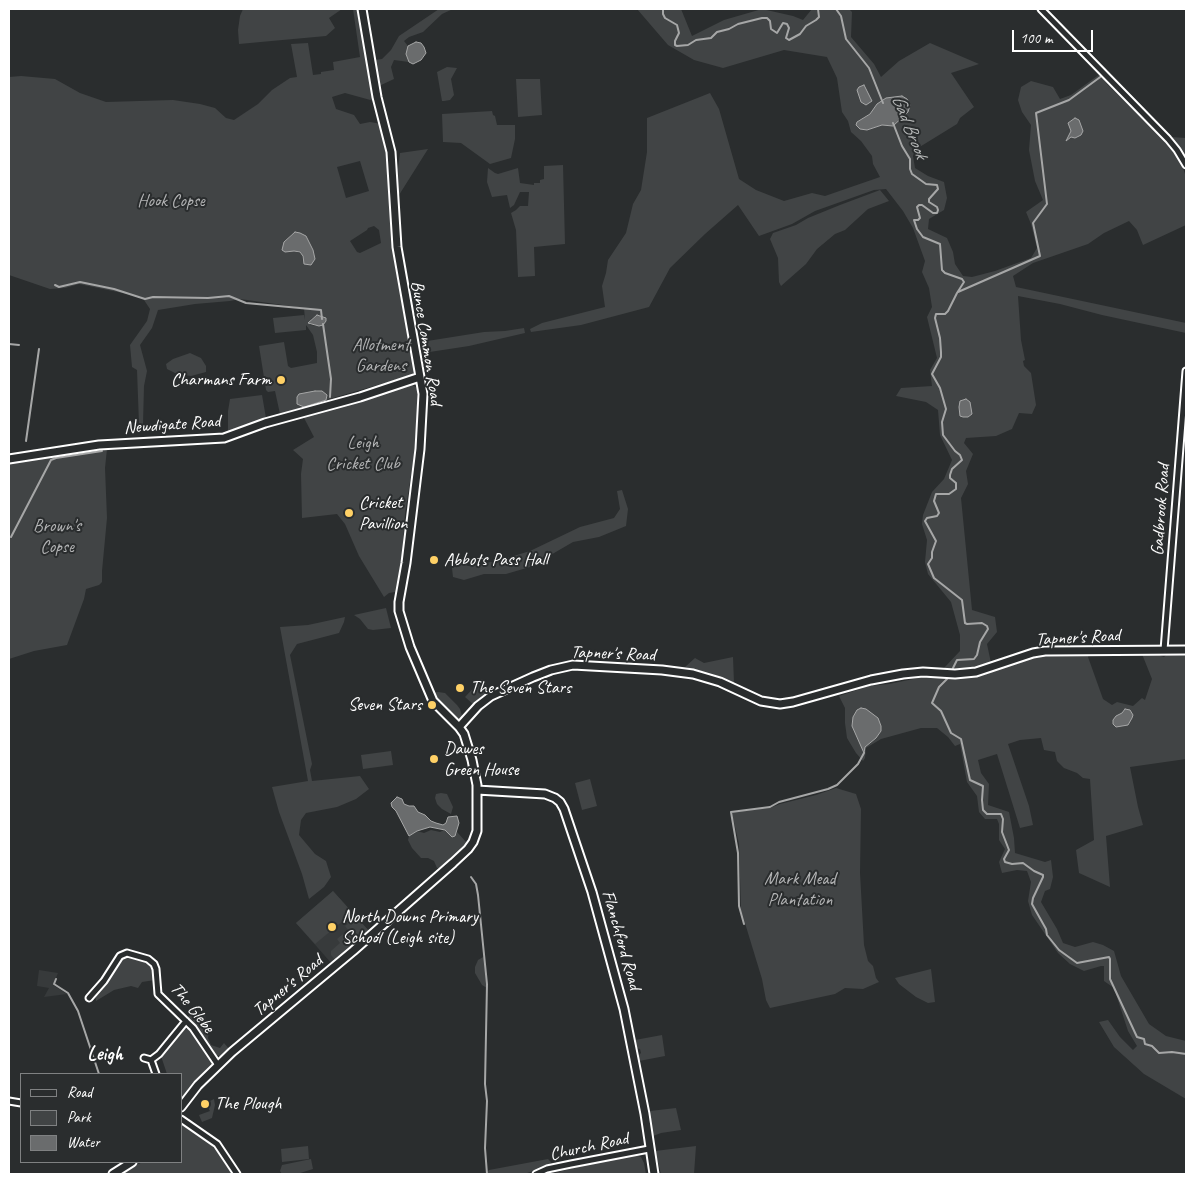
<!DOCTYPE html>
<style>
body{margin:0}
#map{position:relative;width:1195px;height:1183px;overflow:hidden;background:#2a2d2e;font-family:Caveat,sans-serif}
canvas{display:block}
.frame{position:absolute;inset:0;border:10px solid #fff;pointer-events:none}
.legend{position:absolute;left:20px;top:1073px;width:162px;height:90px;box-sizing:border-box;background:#2a2d2e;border:1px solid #7f8182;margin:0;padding:6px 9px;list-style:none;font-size:15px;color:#fff}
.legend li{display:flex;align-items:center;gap:10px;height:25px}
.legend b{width:25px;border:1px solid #7f8182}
.scale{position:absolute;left:1012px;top:30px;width:81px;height:22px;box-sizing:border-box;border:2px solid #fff;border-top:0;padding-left:6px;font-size:15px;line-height:18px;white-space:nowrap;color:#fff;-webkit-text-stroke:4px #2a2d2e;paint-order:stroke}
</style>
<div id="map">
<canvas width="1195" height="1183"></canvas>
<div class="frame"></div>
<ul class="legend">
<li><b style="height:6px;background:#2a2d2e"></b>Road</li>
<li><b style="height:14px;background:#414445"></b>Park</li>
<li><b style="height:14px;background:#6a6c6d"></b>Water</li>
</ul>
<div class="scale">100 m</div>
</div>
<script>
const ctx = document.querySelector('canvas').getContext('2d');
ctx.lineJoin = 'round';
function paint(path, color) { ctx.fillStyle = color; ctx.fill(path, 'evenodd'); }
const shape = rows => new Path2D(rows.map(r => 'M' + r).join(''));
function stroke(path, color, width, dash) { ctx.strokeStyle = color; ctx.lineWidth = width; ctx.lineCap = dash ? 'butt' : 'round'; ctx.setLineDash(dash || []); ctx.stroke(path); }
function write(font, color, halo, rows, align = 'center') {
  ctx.font = font + ' Caveat,sans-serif'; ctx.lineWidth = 4; ctx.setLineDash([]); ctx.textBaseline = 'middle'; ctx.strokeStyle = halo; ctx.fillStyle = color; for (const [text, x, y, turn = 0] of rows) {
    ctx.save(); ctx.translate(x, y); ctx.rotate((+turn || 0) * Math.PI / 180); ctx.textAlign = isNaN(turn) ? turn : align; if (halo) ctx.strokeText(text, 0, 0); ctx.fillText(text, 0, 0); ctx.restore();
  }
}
paint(shape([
 [333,891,369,931,332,964,296,923],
 [39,970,58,973,53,985,67,994,44,997,49,988,37,986]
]), '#373a3b');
paint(shape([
 [243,9,342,9,329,18,335,28,326,36,239,44,238,30,240,16],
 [353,9,359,9,367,67,374,101,345,93,332,97,336,109,354,115,360,124,370,122,382,124,387,142,395,266,414,371,412,375,326,400,327,395,300,406,304,407,280,414,275,391,268,392,266,390,259,346,284,342,288,366,291,368,317,363,317,352,313,335,306,325,306,330,275,333,273,318,304,315,305,320,304,308,240,299,230,301,195,304,158,310,152,328,140,345,147,371,144,386,143,424,139,424,137,370,132,367,130,345,147,321,150,309,142,297,79,284,65,288,50,289,9,275,9,77,21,76,55,79,80,93,106,102,173,100,200,104,215,108,226,118,234,120,258,104,272,90,290,78,297,77,291,44,308,43,313,75,321,74,321,72,334,70,333,62,360,57],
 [360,161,369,191,346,198,337,167],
 [374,226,379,230,381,243,360,253,357,252,350,241,367,230,368,228],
 [292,234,306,236,313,250,303,262,302,254,294,251,284,242],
 [317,315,323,318,319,326,310,325,311,319],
 [439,9,453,9,442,14,423,32,409,37,404,41,408,46,406,54,409,62,394,60,391,67,394,79,379,86,375,60,382,59,391,50,399,36],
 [637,9,681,9,692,36,724,20,762,9,793,16,803,20,812,9,849,9,852,12,851,37,874,64,881,77,899,61,930,43,979,64,951,73,974,107,960,118,957,124,918,148,913,156,915,168,928,176,944,182,947,198,944,210,929,219,928,229,947,238,953,252,955,264,963,276,972,277,995,271,1031,258,1037,248,1031,224,1026,212,1043,200,1035,181,1029,150,1031,125,1022,112,1018,100,1021,87,1031,81,1053,87,1060,99,1071,95,1100,74,1107,84,1137,113,1143,116,1172,147,1180,159,1186,177,1186,225,1143,245,1137,230,1129,221,1104,233,1088,244,1033,263,1013,276,1016,287,1186,323,1186,333,1102,315,1060,304,1018,296,1021,340,1025,360,1023,361,1024,366,1031,373,1036,405,1032,414,1019,413,1012,429,996,436,966,438,964,443,973,454,966,471,968,484,961,498,972,610,995,617,997,632,987,644,991,663,965,671,944,668,960,651,960,635,951,602,928,574,925,562,927,540,922,524,923,515,932,492,944,479,952,460,940,435,938,410,926,402,896,396,901,388,932,386,930,370,937,358,927,317,932,307,929,288,922,272,925,261,913,228,903,211,886,189,874,190,815,211,792,224,759,236,738,205,705,234,670,268,649,307,581,325,531,332,530,329,542,323,605,307,602,286,606,273,608,260,626,233,633,204,641,190,647,152,647,118,710,93,719,109,739,179,756,190,784,201,812,193,825,196,880,177,873,164,872,156,861,141,851,132,848,121,842,112,837,78,827,57,784,50,723,68,694,60,668,45],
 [902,96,893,126,882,125,867,130,857,122,895,97],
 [447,67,457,68,451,79,454,95,450,100,444,101,442,101,437,72],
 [516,79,540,79,542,115,518,117],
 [492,111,493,115,495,116,497,125,515,125,515,139,511,158,490,164,461,143,443,142,442,114],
 [1171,137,1186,138,1186,157,1182,152],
 [428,149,399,195,398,169,400,153],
 [563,165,565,244,534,247,535,276,518,277,516,230,511,213,516,210,520,206,528,206,529,192,520,192,514,205,510,208,507,195,492,197,487,182,488,168,495,173,498,174,518,168,520,183,534,185,534,183,540,183,540,180,544,179,544,166],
 [880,190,889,201,868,209,845,230,835,234,817,249,806,264,781,286,779,282,778,258,770,239,773,233,796,225,808,218,840,205],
 [524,328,525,333,469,346,423,353,421,342,484,332,505,331],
 [190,353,201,358,206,366,206,372,191,376,177,374,167,369,166,364,173,359],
 [412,385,416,387,417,389,417,418,415,449,405,514,402,558,395,592,389,593,384,597,359,556,345,524,337,514,302,518,301,474,303,459,293,450,314,437,303,416],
 [262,395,266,418,228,434,228,411,230,399],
 [107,449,105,468,107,518,102,571,102,582,99,585,86,589,84,599,67,645,34,651,9,659,9,463],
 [622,490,628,509,626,526,599,537,573,542,530,567,506,574,484,574,464,580,453,577,451,560,455,560,468,566,497,561,530,551,580,527,614,518,620,509,617,491],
 [386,608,391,628,373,630,368,629,360,619,354,615],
 [345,617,344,622,339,633,297,644,290,655,312,764,310,770,312,781,360,776,369,789,356,799,337,807,306,813,301,820,299,835,315,854,326,861,331,877,324,887,309,899,302,874,279,812,272,787,308,781,280,627,308,625],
 [1080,654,1083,656,1089,655,1088,657,1103,699,1112,705,1117,702,1133,706,1142,698,1145,700,1152,679,1142,654,1159,654,1161,656,1164,657,1167,654,1186,654,1186,759,1130,767,1138,807,1143,825,1106,836,1110,887,1079,873,1076,850,1094,840,1090,779,1083,778,1077,773,1064,768,1057,761,1055,752,1044,750,1041,738,1020,740,1008,744,1029,806,1033,825,1020,828,997,754,978,760,981,773,989,784,988,805,1009,812,1014,838,1015,853,1045,862,1051,860,1053,877,1050,889,1045,891,1041,902,1057,929,1063,943,1075,947,1093,942,1103,945,1114,951,1121,976,1149,1024,1166,1036,1186,1041,1186,1099,1144,1074,1114,1047,1099,1022,1108,1020,1120,1037,1133,1050,1137,1046,1128,1031,1114,988,1104,981,1104,966,1101,966,1084,971,1070,964,1058,953,1032,915,1028,901,1031,882,1027,871,1017,870,1002,873,999,862,1005,849,999,840,999,824,997,819,985,819,979,812,977,796,967,782,960,744,955,746,948,737,937,728,921,728,881,739,866,748,865,758,863,761,856,753,847,738,845,723,845,708,839,696,869,686,889,684,923,677,960,677,985,674,1036,657,1038,658,1046,655],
 [733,657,734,683,710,673,685,667,695,658,704,663],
 [482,679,491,692,475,706,465,697],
 [438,692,445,693,457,705,460,709,463,719,456,718,439,702,433,693],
 [391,751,393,765,363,769,361,755],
 [590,779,597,806,582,810,575,783],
 [836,788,856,794,861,809,860,873,864,945,868,961,873,966,876,978,879,982,863,989,845,988,835,994,770,1008,766,1000,762,979,741,910,739,844,732,814,733,812,770,808,780,804,816,795],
 [441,793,447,794,453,807,451,814,442,809,437,804,435,798,436,794],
 [431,830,440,832,444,830,455,836,457,832,467,843,444,868,437,868,434,861,428,858,421,858,412,848,408,840,409,836,417,831,424,833],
 [333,891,369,931,336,961,331,955,331,951,340,943,337,939,348,930,345,926,348,924,344,920,315,944,296,923],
 [124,956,131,957,150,964,153,967,155,980,142,982,138,988,131,986,114,990,96,1001,95,995,104,986,120,961],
 [485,956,485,964,487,988,482,985,475,973,475,967,478,960],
 [931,969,935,1002,928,1003,916,997,899,984,895,978],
 [205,1014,206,1026,210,1026,208,1038,211,1045,220,1048,224,1043,230,1050,222,1057,216,1055,188,1017,189,1015],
 [184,1029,188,1029,192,1031,212,1063,181,1100,181,1074,167,1074,161,1056,181,1030],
 [662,1035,665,1056,639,1061,638,1056,641,1053,640,1049,636,1048,635,1040],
 [214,1099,215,1105,212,1118,202,1122,199,1115,210,1111,207,1106,211,1104,210,1101],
 [676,1108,681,1130,661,1133,653,1136,650,1111],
 [181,1123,206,1140,215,1149,232,1174,120,1174,135,1162,139,1164,142,1162,181,1162],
 [308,1146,309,1159,282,1162,281,1149],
 [696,1146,694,1174,661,1174,655,1151],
 [635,1155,641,1157,644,1163,646,1174,551,1174,595,1162],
 [311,1159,313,1169,297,1174,282,1174,280,1171,282,1165],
 [548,1159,551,1162,549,1166,524,1174,486,1174,489,1170]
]), '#414445');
const water = shape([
 [416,42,421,43,424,47,426,53,421,60,413,64,409,62,406,54,408,46,416,42],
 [864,85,872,101,866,105,861,102,857,90,859,87,864,85],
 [902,96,907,99,910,105,908,112,893,126,882,125,867,130,860,129,856,125,857,122,870,114,877,104,886,98,902,96],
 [1075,118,1079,120,1083,131,1081,135,1075,138,1071,137,1066,141,1071,131,1068,123,1075,118],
 [295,232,300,233,306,236,313,250,315,259,311,265,304,264,303,256,300,252,294,251,285,252,282,250,284,242,295,232],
 [317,315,326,318,326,321,323,325,319,326,308,323,317,315],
 [315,391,322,391,327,395,326,400,304,407,297,404,297,397,299,394,315,391],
 [966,399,970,402,972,414,968,417,963,417,960,416,959,407,960,401,966,399],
 [861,708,866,709,878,718,881,726,881,731,876,738,865,747,864,753,852,726,853,717,857,710,861,708],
 [1125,709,1130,710,1133,715,1132,718,1128,725,1116,727,1113,724,1113,720,1116,716,1122,713,1125,709],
 [397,797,402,799,404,804,409,806,414,806,418,812,425,815,431,821,436,823,443,825,446,823,448,817,457,816,459,823,455,836,452,837,445,830,430,827,417,831,409,836,396,811,392,807,391,803,397,797]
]);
paint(water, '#6a6c6d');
stroke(water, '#a6a7a7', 1);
stroke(shape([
 [663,9,663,14,665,18,677,25,679,33,675,41,675,45,677,46,688,45,696,40,711,38,717,32,729,29,738,24,762,18,767,18,770,21,771,29,777,33,783,23,787,24,789,28,786,38,789,40,800,34,806,26,816,20,819,17,818,9],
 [836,9,841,16,846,39,869,68,883,103],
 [1118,91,1168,143],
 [893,123,902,146,910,159,910,169,912,174,926,184,937,185,938,189,929,199,929,202,937,207,938,210,937,213,933,213,922,205,919,205,917,207,920,218,918,220,914,220,917,229,923,237,940,244,942,270,945,273,962,279,964,282,957,293,948,311,945,314,936,314,935,318,940,338,941,352,941,357,932,374,940,388,946,409,942,422,943,435,955,451,960,455,962,460,952,469,950,475,950,478,956,483,956,489,949,494,936,494,934,501,939,513,937,516,927,518,925,521,936,541,932,552,932,558,928,564,934,578,962,600,965,623,967,624,982,623,987,626,988,629,980,642,977,655,974,659,957,660,953,668],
 [55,285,59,287,80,282,114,289,145,299,153,297,208,298,229,296,246,303,321,310,322,319],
 [958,292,1040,256,1033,223,1047,204,1036,113,1069,100,1103,75],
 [323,324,331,379,330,397],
 [9,344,19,345],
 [26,441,39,349],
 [11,537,51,460,56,458,102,451],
 [948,678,939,687,932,703,941,711,951,733,961,739,970,780,983,786,982,800,983,810,987,814,1001,814,1003,819,1002,832,1009,850,1004,859,1005,862,1012,864,1023,863,1034,871,1043,875,1043,877,1033,898,1032,904,1046,929,1047,935,1059,950,1077,963,1109,957,1110,959,1110,979,1137,1037,1144,1039,1145,1044,1152,1046,1159,1053,1172,1052,1186,1054],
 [471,877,476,884,478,895,487,984,485,1084,487,1101,485,1148,487,1174],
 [744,924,739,906,738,853,731,812,770,807,779,802,828,789,837,785,858,764,864,753],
 [56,979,54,984,68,993,78,1011,99,1074]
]), '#a6a7a7', 2);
const street = shape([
 [1041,9,1168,139,1177,150,1186,165],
 [1164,650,1186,371],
 [89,998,104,981,120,956,127,953,148,959,154,964,156,969,158,994,193,1028,218,1065],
 [144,1058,151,1060,156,1074],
 [151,1060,159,1054,186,1021],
 [9,1101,21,1103],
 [181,1119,217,1144,237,1174],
 [536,1174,547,1169,571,1164,649,1149]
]);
const secondary = shape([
 [9,459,99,445,224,438,265,423,360,397,420,377],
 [459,727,478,706,491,696,533,677,551,670,573,665,662,670,693,674,720,682,761,701,780,704,793,702,871,680,903,674,923,672,955,674,976,672,1033,653,1045,651,1186,650],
 [477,790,545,794,555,798,560,802,564,809,592,892,624,1009,645,1114,654,1174],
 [181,1107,198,1085,232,1052,353,951,453,863,468,849,473,842,477,831,477,785,472,760,464,734,459,727,433,701,410,647,399,611,399,602,406,563,420,449,423,394,397,247,391,152,377,97,362,9],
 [113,1174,132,1162]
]);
stroke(street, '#fff', 9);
stroke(secondary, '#fff', 11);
stroke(street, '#2a2d2e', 5);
stroke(secondary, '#2a2d2e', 7);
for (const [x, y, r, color] of [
 [281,380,5,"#ffd166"],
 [349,513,5,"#ffd166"],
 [434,560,5,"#ffd166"],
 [460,688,5,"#ffd166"],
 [432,705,5,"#ffd166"],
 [434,759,5,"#ffd166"],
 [332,927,5,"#ffd166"],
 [205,1104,5,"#ffd166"]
]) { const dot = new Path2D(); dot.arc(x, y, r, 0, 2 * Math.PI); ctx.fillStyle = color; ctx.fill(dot); stroke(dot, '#2a2d2e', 2); }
write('18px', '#b3b4b5', '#2a2d2e', [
 ["Hook Copse",171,201],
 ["Allotment",381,345],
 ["Gardens",381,366],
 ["Leigh",363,443],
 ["Cricket Club",363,464],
 ["Brown's",57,526],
 ["Copse",57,547],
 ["Mark Mead",800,879],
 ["Plantation",800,900]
]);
write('18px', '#fff', '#2a2d2e', [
 ["Bunce Common Road",426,343,81],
 ["Newdigate Road",172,425,-4],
 ["Gadbrook Road",1161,510,-86],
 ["Tapner's Road",1078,638,-3],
 ["Tapner's Road",613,654,2],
 ["Flanchford Road",621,940,74],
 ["Tapner's Road",288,986,-40],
 ["The Glebe",192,1008,51],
 ["Church Road",589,1147,-12]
]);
write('18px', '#fff', '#2a2d2e', [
 ["Charmans Farm",271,380,"right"],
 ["Cricket",359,503],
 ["Pavillion",359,524],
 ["Abbots Pass Hall",444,560],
 ["The Seven Stars",470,688],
 ["Seven Stars",422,705,"right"],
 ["Dawes",444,749],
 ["Green House",444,770],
 ["North Downs Primary",342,917],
 ["School (Leigh site)",342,938],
 ["The Plough",215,1104]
], 'left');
write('italic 19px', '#b4b6b6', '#2a2d2e', [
 ["Gad Brook",909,127,68]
]);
write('bold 20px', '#fff', '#2a2d2e', [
 ["Leigh",105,1055]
]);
</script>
